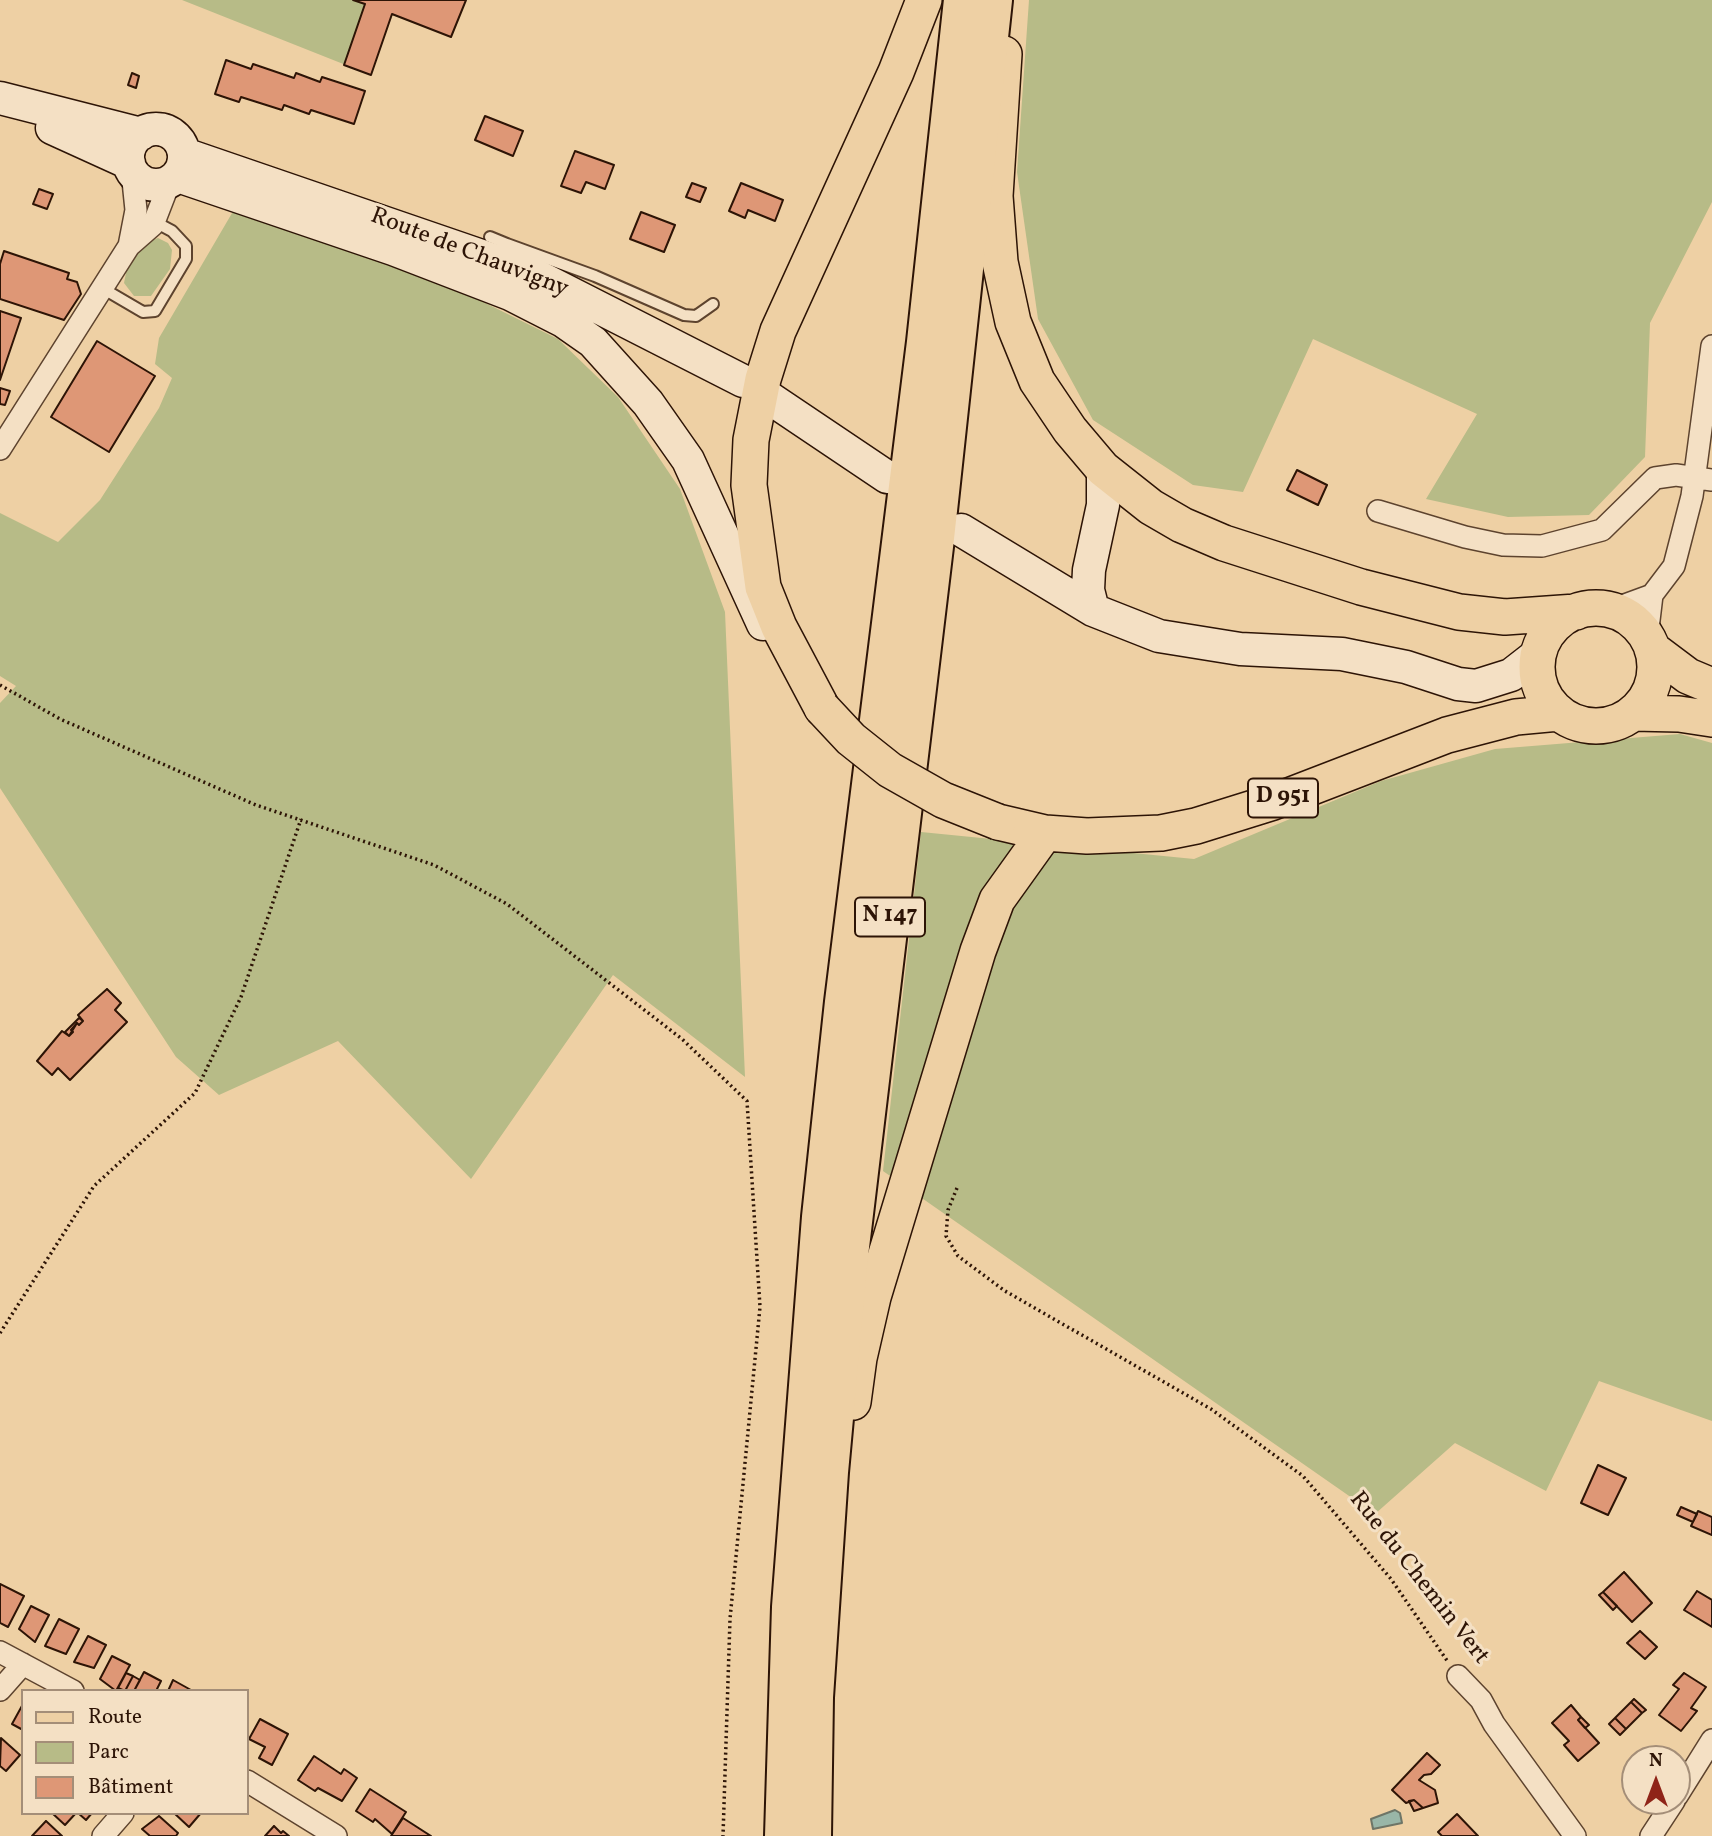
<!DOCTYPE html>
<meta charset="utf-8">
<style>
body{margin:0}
#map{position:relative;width:1712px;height:1836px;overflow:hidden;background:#eed0a4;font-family:Vollkorn,serif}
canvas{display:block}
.legend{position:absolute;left:21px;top:1689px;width:228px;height:126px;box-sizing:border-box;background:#f4e0c4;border:2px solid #a48e78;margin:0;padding:9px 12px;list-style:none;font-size:21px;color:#2d1406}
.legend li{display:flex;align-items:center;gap:14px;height:35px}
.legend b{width:35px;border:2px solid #a48e78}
.north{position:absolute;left:1621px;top:1745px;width:70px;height:70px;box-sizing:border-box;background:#f4e0c4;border:2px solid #a48e78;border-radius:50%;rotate:0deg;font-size:19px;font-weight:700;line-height:28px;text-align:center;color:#2d1406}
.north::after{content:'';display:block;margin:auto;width:24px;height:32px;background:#8f2418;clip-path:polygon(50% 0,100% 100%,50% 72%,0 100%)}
</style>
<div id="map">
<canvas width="1712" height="1836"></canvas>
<ul class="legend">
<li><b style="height:9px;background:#eed0a4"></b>Route</li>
<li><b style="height:19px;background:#b7bb87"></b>Parc</li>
<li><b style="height:19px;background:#de9776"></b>Bâtiment</li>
</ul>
<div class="north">N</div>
</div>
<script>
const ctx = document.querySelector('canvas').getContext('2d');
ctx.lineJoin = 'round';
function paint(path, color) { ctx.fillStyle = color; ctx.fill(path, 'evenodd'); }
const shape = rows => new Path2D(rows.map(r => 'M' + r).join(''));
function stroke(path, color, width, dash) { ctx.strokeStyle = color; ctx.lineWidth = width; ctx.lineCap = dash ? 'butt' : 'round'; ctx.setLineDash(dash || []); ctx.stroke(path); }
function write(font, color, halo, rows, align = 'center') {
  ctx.font = font + ' Vollkorn,serif'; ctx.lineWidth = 6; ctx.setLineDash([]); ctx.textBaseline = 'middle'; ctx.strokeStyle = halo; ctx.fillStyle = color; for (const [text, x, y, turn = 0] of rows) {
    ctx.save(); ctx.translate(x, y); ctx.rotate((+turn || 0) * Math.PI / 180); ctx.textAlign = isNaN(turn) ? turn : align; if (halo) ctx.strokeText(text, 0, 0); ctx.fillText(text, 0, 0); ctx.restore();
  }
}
paint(shape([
 [182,0,466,0,451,37,392,15,371,75],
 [1029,0,1712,0,1712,202,1650,323,1645,457,1589,515,1508,517,1426,499,1477,414,1313,339,1243,492,1193,485,1093,420,1038,319,1017,172],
 [235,208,449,285,558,339,618,397,680,489,725,612,745,1077,613,975,471,1179,338,1041,219,1095,176,1057,0,788,0,703,16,686,0,676,0,513,58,542,100,500,159,408,172,378,155,364,159,338],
 [158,238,168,243,172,250,170,269,151,296,134,296,124,283,127,268,142,244],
 [1680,734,1712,743,1712,1421,1599,1381,1546,1491,1455,1443,1375,1514,883,1171,921,832,1194,859,1381,781,1495,749]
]), '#b7bb87');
const water = shape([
 [1395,1810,1400,1813,1402,1823,1373,1829,1371,1819,1395,1810]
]);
paint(water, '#99b6a8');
stroke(water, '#6e7567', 2);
const building = shape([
 [353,0,466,0,451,37,392,14,371,75,344,65,365,4,353,0],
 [226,60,251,69,253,64,294,78,296,73,320,82,322,77,365,91,354,124,311,110,309,114,284,105,282,110,241,97,239,102,215,94,226,60],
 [132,73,139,76,136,88,128,85,132,73],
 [485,116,523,131,513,156,475,140,485,116],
 [575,151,614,165,605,189,586,182,581,193,561,186,575,151],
 [692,183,706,188,700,202,686,197,692,183],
 [741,183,783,200,775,221,748,210,745,218,729,211,741,183],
 [39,189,53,194,47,209,33,204,39,189],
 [641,212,675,225,664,252,630,239,641,212],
 [4,251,69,273,67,279,77,282,81,294,64,320,0,299,0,264,4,251],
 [0,311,21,318,0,380,0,311],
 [97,341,155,376,109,452,51,417,97,341],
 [0,388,10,391,5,405,0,404,0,388],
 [1297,470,1327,485,1318,505,1287,490,1297,470],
 [107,989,121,1003,115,1010,127,1022,70,1080,58,1068,52,1075,37,1061,62,1031,69,1036,73,1032,71,1030,77,1023,79,1025,83,1021,78,1015,107,989],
 [79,1018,83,1021,79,1025,77,1023,69,1036,65,1032,79,1018],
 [1598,1465,1626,1478,1608,1515,1581,1503,1598,1465],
 [1681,1507,1697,1514,1693,1522,1677,1515,1681,1507],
 [1698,1511,1712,1517,1712,1535,1691,1526,1698,1511],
 [1624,1572,1652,1603,1632,1622,1603,1592,1624,1572],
 [0,1584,24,1596,8,1627,0,1623,0,1584],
 [1697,1591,1712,1600,1712,1627,1684,1610,1697,1591],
 [1603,1592,1617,1606,1613,1610,1599,1595,1603,1592],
 [31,1606,49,1615,35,1642,19,1629,31,1606],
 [59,1619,79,1629,66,1654,45,1646,59,1619],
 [1640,1631,1657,1647,1645,1659,1627,1643,1640,1631],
 [88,1636,106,1645,94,1668,74,1662,88,1636],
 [112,1656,130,1665,116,1691,100,1679,112,1656],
 [144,1672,161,1681,156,1691,134,1691,144,1672],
 [126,1673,133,1676,125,1691,118,1688,126,1673],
 [1684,1673,1706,1687,1691,1708,1697,1711,1681,1731,1659,1715,1679,1689,1673,1685,1684,1673],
 [133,1676,140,1680,134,1691,125,1691,133,1676],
 [173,1680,191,1690,191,1691,168,1691,173,1680],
 [1634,1699,1646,1710,1642,1713,1631,1702,1634,1699],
 [1631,1702,1642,1713,1626,1729,1615,1718,1631,1702],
 [23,1704,23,1730,12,1724,23,1704],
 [1571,1705,1581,1717,1578,1720,1599,1743,1578,1761,1564,1745,1569,1741,1552,1723,1571,1705],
 [1581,1717,1589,1725,1585,1728,1578,1720,1581,1717],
 [1615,1718,1626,1729,1620,1735,1609,1724,1615,1718],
 [260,1719,288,1734,272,1765,259,1758,265,1747,249,1739,260,1719],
 [1,1738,20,1755,6,1771,0,1766,1,1738],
 [1427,1753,1440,1765,1431,1774,1424,1775,1419,1780,1435,1790,1438,1803,1423,1808,1414,1800,1406,1803,1392,1790,1427,1753],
 [314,1756,341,1774,344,1769,357,1778,342,1801,318,1788,315,1791,298,1780,314,1756],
 [370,1789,406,1812,392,1834,375,1819,373,1822,356,1811,370,1789],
 [1414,1800,1423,1808,1414,1811,1409,1801,1414,1800],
 [52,1813,76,1813,65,1825,52,1813],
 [78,1813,92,1813,86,1820,78,1813],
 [174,1813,201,1813,189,1827,174,1813],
 [1457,1814,1478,1836,1442,1836,1438,1832,1457,1814],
 [159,1816,178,1833,176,1836,150,1836,142,1829,159,1816],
 [403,1818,431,1836,391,1836,403,1818],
 [46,1821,62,1836,32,1836,46,1821],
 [274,1826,281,1833,283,1831,289,1836,265,1836,274,1826]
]);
paint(building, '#de9776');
stroke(building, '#2d1406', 2);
const lane = shape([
 [490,237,507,244,504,251],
 [507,244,595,276,684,315,696,316,713,304],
 [102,288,143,312,155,311,186,259,186,246,172,231,155,222]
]);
const street = shape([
 [129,246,153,225,170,181],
 [0,449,129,246,136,210,132,171],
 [1378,511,1465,537,1503,545,1542,546,1602,530,1655,478,1676,475,1712,480],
 [1611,610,1652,595,1674,566,1692,496,1712,346],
 [1647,637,1652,595],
 [0,1652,73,1691],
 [1458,1676,1481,1700,1494,1724,1575,1836],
 [0,1690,23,1664],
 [247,1781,336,1836],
 [1677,1796,1712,1740],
 [103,1836,123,1813],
 [1651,1836,1674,1801]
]);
const secondary = shape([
 [0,98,141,134],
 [52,128,129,163],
 '128 157a28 28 0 1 1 56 0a28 28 0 1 1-56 0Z',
 [184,154,531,273,743,381],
 [178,176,393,249,510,294,563,321,593,342,648,403,688,460,763,624],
 [771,399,887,477],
 [961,530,1093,610,1159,636,1240,649,1342,654,1406,667,1458,684,1476,686,1511,675,1538,654],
 [1093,610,1088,590,1089,570,1103,505,1103,469]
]);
const primary = shape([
 [1004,54,995,196,1000,262,1013,322,1037,381,1070,430,1103,469,1151,507,1182,525,1224,543,1361,587,1459,612,1505,617,1576,612],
 '1537 667a59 59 0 1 1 118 0a59 59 0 1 1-118 0Z',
 [1652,649,1688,676,1712,686],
 [822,708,779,627,763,587,749,485,751,440,763,379,778,331,896,72,924,0],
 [1633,713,1679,714,1712,719],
 [998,822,1045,833,1087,836,1161,833,1196,826,1273,802,1447,735,1516,717,1559,713],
 [853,1402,859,1358,873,1297,978,951,997,900,1045,833]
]);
const highway = shape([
 [784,1836,791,1607,821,1217,844,1002,926,342,963,0],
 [812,1836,814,1697,829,1472,849,1255,935,538,993,0]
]);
stroke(lane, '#5d432e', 14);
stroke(street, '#5d432e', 24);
stroke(secondary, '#2d1406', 35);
stroke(primary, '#2d1406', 38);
stroke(highway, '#2d1406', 42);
stroke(shape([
 '114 155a41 41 0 1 1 82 0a41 41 0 1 1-82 0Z',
 [0,685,60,719,256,805,434,865,507,904,682,1039,747,1101,760,1307,730,1619,723,1836],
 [957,1188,948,1210,946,1236,958,1256,1005,1291,1211,1409,1303,1476,1391,1579,1448,1662],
 [0,1333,94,1186,195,1093,241,997,301,819]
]), '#2d1406', 3.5, [2, 3.5]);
stroke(lane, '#f4e0c4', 10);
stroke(street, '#f4e0c4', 21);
stroke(secondary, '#f4e0c4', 32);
stroke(primary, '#eed0a4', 35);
stroke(highway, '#eed0a4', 38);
const primaryBridge = shape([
 [822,708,851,739,890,770,943,800,998,822]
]);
stroke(primaryBridge, '#2d1406', 38, []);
stroke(primaryBridge, '#eed0a4', 35);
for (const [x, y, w] of [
 [1283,798,70],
 [890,917,70]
]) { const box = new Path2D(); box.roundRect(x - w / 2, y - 19.5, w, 39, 5); ctx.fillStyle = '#f4e0c4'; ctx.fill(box); stroke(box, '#2d1406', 2); }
write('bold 23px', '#2d1406', null, [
 ["D 951",1283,798],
 ["N 147",890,917]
]);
write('24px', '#2d1406', '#f4e0c4', [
 ["Route de Chauvigny",469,254,21],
 ["Rue du Chemin Vert",1418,1579,52]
]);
</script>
